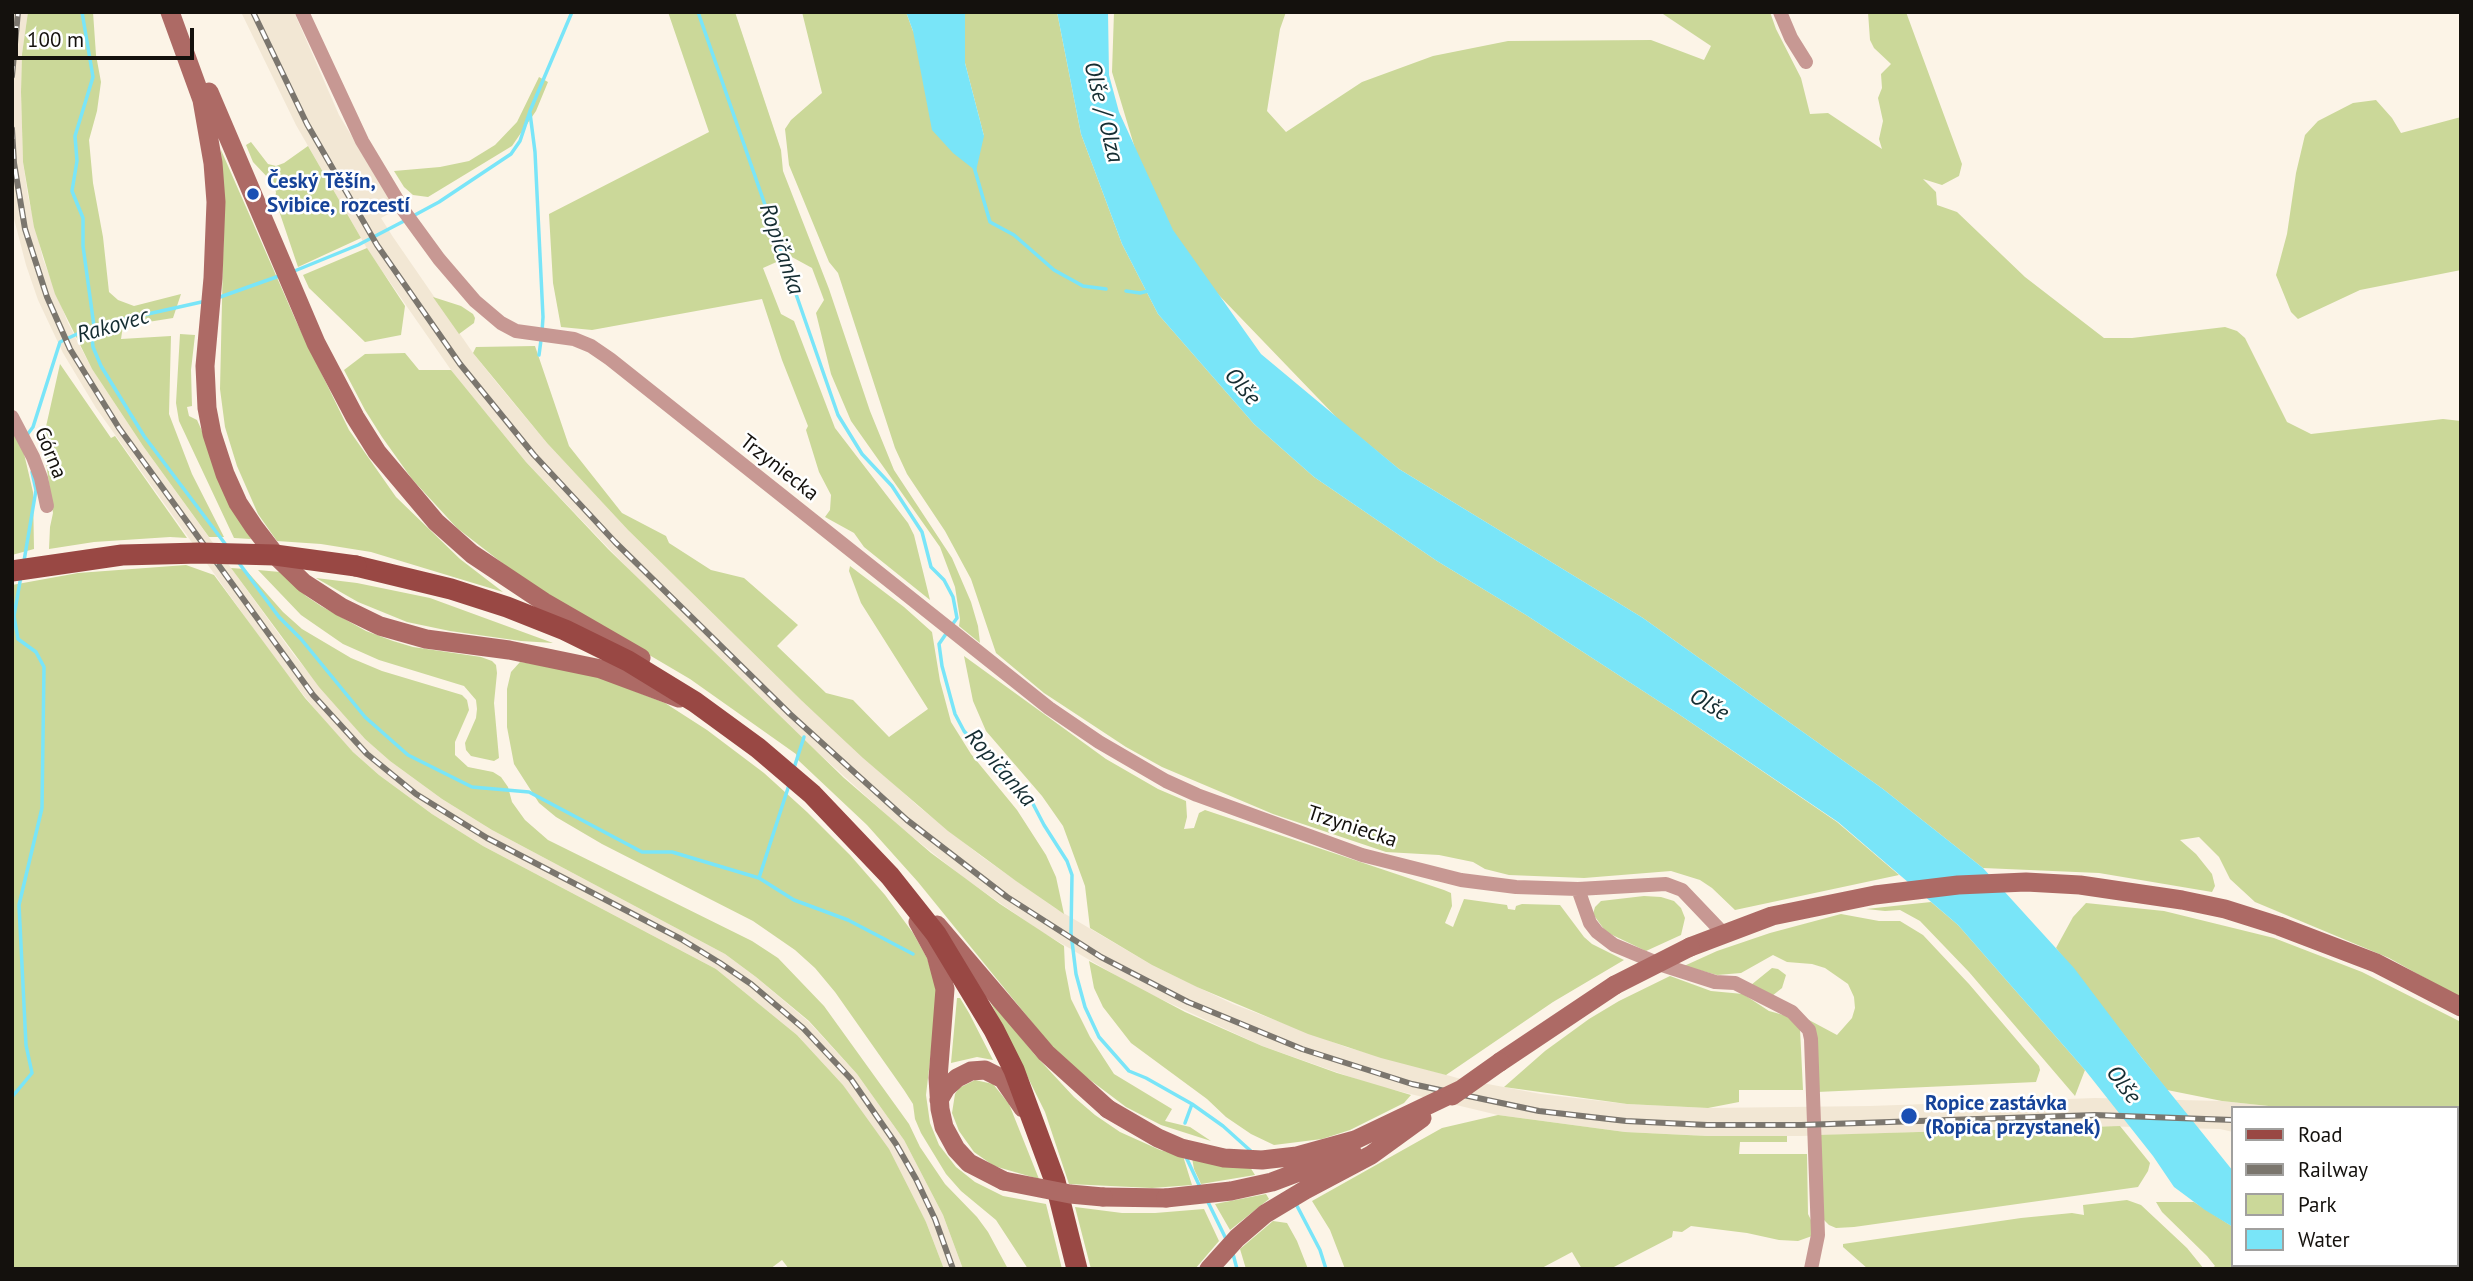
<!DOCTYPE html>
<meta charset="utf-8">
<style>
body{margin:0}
#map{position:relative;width:2473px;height:1281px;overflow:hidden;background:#fcf4e7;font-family:"PT Sans",sans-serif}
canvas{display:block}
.frame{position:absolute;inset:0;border:14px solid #14110d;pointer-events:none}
.legend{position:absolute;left:2231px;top:1106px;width:228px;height:161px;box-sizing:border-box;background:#fff;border:2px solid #a1a09e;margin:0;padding:9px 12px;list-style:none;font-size:21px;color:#14110d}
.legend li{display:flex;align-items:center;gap:14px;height:35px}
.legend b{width:35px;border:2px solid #a1a09e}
.scale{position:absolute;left:14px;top:28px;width:180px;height:32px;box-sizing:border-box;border:4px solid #14110d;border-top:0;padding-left:9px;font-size:21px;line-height:24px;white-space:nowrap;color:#14110d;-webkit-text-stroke:5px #fff;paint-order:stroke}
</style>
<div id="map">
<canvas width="2473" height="1281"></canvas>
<div class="frame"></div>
<ul class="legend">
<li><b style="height:9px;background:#994844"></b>Road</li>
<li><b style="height:9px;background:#7b766e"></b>Railway</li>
<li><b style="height:19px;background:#cbd899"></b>Park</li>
<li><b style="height:19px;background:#79e5f8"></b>Water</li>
</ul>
<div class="scale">100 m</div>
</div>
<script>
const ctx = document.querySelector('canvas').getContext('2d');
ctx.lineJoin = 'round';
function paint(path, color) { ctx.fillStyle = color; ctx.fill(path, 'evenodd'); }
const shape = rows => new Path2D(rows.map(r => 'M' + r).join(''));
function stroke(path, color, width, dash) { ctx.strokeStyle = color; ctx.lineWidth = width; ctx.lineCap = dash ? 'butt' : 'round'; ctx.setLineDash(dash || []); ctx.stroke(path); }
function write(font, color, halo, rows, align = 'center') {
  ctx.font = font + ' "PT Sans",sans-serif'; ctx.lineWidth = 5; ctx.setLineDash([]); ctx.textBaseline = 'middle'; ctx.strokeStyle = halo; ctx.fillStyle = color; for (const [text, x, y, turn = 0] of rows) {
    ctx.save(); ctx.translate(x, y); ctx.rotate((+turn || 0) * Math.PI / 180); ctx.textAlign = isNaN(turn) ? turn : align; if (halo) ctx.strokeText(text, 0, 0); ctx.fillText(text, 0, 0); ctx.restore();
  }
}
paint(shape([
 [12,12,28,12,22,54,21,92,23,162,28,196,43,259,68,323,92,369,143,446,294,655,365,739,390,761,442,799,492,830,725,954,756,977,809,1022,857,1074,904,1140,943,1215,963,1269,944,1269,926,1222,843,1085,797,1035,716,969,483,846,432,814,379,775,353,752,326,723,280,666,96,408,63,353,38,300,26,265,12,211],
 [241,12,294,12,339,115,396,210,381,218,393,237,473,353,497,383,547,443,628,530,802,701,918,806,981,856,1055,908,1152,965,1233,1004,1346,1047,1461,1079,1541,1094,1627,1104,1708,1108,1870,1106,2095,1098,2222,1101,2287,1108,2233,1108,2233,1132,2220,1129,2095,1126,1801,1136,1707,1136,1625,1132,1498,1115,1373,1085,1262,1046,1139,989,1040,931,964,878,900,827,783,721,659,601,526,462,451,370,369,252,296,125]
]), '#f2e7d4');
paint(shape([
 [28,12,93,12,96,55,101,82,97,111,89,140,93,183,103,237,109,292,118,300,134,306,181,294,173,318,123,326,121,339,171,336,169,414,192,474,224,537,209,537,143,446,92,369,55,294,34,227,23,162,21,92,22,54],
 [668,12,735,12,781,150,783,171,829,289,870,411,894,470,952,558,971,602,978,626,980,643,959,626,960,619,955,587,940,547,851,421,831,374,816,313,824,300,812,268,790,256,763,268,781,314,794,321,835,428,908,523,914,535,930,600,864,547,854,533,825,517,830,510,831,495,819,472,806,430,808,426,782,360,762,299,592,330,561,327,553,283,549,214,709,132],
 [802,12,906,12,913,31,984,136,965,63,965,12,1057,12,1081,134,1122,244,1158,314,1254,424,1314,477,1437,561,1526,615,1677,713,1837,822,1899,875,1735,910,1712,888,1700,880,1671,871,1584,878,1509,875,1485,869,1473,862,1439,855,1386,852,1273,814,1162,767,1126,747,1044,693,996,653,971,579,945,531,907,474,895,448,838,273,829,262,789,165,785,129,791,120,822,93],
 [1114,12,1286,12,1280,29,1267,111,1286,132,1362,82,1433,56,1508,41,1651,40,1704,60,1711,46,1660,12,1770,12,1776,29,1801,78,1810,114,1828,113,1882,149,1879,139,1883,121,1878,98,1882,88,1881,74,1891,64,1874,48,1870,40,1868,12,1906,12,1962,164,1959,176,1942,185,1923,179,1936,192,1937,205,1957,212,2025,277,2104,338,2132,338,2225,327,2237,331,2245,338,2287,422,2311,434,2443,419,2461,421,2461,998,2389,958,2255,902,2230,879,2219,857,2199,837,2180,840,2196,854,2212,874,2215,886,2212,892,2099,873,1983,868,1883,789,1643,618,1399,469,1340,421,1161,235,1112,72],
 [539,77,548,82,536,111,512,146,428,197,413,195,404,187,394,171,440,167,469,161,495,145,517,122],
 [2376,100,2392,118,2401,133,2461,117,2461,270,2360,290,2298,319,2291,312,2276,275,2287,234,2296,173,2305,135,2318,121,2353,103],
 [251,142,268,164,276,166,284,163,308,146,361,238,298,267,275,199,276,192,271,181,253,162,246,145],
 [221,150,296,321,349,430,396,497,460,559,503,592,371,552,321,544,277,541,258,514,237,466,225,427,220,389,224,214],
 [367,248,405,306,401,335,365,342,309,288,303,275],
 [433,297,461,306,473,314,475,318,474,323,459,334],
 [180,334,195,335,191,370,192,406,187,407,189,416,197,420,251,539,234,538,179,421,176,403],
 [535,346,569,446,622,513,666,536,669,543,711,570,744,578,798,625,777,646,826,693,853,700,889,737,928,709,861,603,849,571,850,566,904,607,932,632,940,681,951,722,971,754,1017,810,1046,855,1056,877,1064,914,1016,881,948,831,863,758,802,701,628,530,547,443,473,353,476,347],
 [405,353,419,370,451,370,526,462,608,549,844,778,931,853,1000,904,1064,946,1065,968,1071,999,1090,1037,1114,1074,1172,1109,1165,1121,1190,1127,1211,1141,1161,1125,1126,1107,1061,1058,918,882,867,825,798,760,796,754,690,679,532,586,457,528,412,479,382,437,365,410,344,370,365,354],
 [60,364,111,438,115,436,187,538,170,537,94,542,49,549,50,527,53,513,43,440],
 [12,428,22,445,33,492,34,549,12,555],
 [186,565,214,575,305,698,353,752,379,775,432,814,483,846,716,969,797,1035,843,1085,889,1149,926,1222,944,1269,789,1269,782,1260,770,1269,12,1269,12,585,78,573],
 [231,568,245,569,283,612,302,629,351,658,382,671,462,695,467,700,469,710,455,742,455,755,468,767,493,772,501,777,508,787,512,802,525,820,548,840,752,941,778,958,824,1006,909,1124,920,1147,945,1184,977,1217,988,1232,1008,1269,963,1269,943,1215,904,1140,857,1074,809,1021,756,977,725,954,492,830,442,799,390,761,365,739,319,687],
 [258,570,280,572,306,596,321,606,366,631,393,641,413,647,481,657,492,661,496,665,497,673,494,703,499,758,494,761,471,756,466,750,465,743,476,718,477,709,476,700,464,686,379,660,343,644,301,615],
 [316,578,357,583,430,598,553,643,521,641,450,631,407,622,358,602],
 [964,656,1106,759,1158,789,1186,801,1187,817,1184,829,1194,828,1199,813,1205,810,1444,890,1451,893,1452,906,1445,923,1453,927,1464,899,1507,905,1508,909,1515,910,1516,906,1522,904,1560,905,1584,937,1592,944,1624,960,1553,1002,1446,1075,1381,1058,1308,1034,1197,987,1152,965,1090,928,1085,886,1063,826,1042,796,986,731,973,701],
 [520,662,583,671,665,703,707,730,764,773,807,812,850,855,885,895,913,933,927,958,938,992,926,1095,930,1123,939,1145,956,1167,975,1182,1003,1196,1046,1204,1062,1269,1028,1269,996,1220,961,1191,946,1174,921,1133,915,1119,913,1104,904,1090,835,992,815,968,795,950,753,921,602,844,556,817,539,803,514,764,507,727,507,689,511,672],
 [1644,896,1661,897,1674,901,1681,908,1685,918,1681,935,1646,951,1606,932,1593,914,1595,907,1601,901],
 [1931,902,1958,925,2085,1070,2075,1096,1969,972,1920,921,1900,910,1885,911,1866,909],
 [2086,903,2164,911,2274,938,2362,972,2461,1022,2461,1141,2457,1140,2457,1108,2287,1108,2222,1101,2167,1090,2056,948,2073,917],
 [1841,914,1879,921,1900,921,1923,935,1969,984,2039,1066,2040,1070,2036,1082,1817,1092,1809,1020,1837,1035,1852,1018,1855,1008,1854,997,1848,984,1825,968,1812,964,1787,962,1773,955,1741,973,1717,975,1684,966,1717,951,1770,933],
 [1089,961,1185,1012,1262,1046,1337,1073,1411,1095,1404,1103,1350,1130,1322,1139,1274,1145,1251,1134,1226,1117,1207,1099,1131,1043,1103,1007,1094,988],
 [1772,968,1778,969,1786,975,1782,988,1772,996,1751,985],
 [1670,976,1711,991,1743,994,1769,1011,1787,1016,1800,1029,1803,1090,1739,1090,1739,1102,1708,1108,1627,1104,1504,1087,1545,1051,1589,1019,1619,1001],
 [988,997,1035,1055,1074,1097,1095,1115,1120,1132,1160,1150,1183,1156,1192,1185,1152,1188,1069,1184,1045,1112],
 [957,998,960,998,969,1013,993,1060,977,1057,951,1063],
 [975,1080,993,1084,1009,1104,1039,1179,994,1166,974,1152,959,1131,952,1113,955,1094,959,1088],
 [1498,1115,1625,1132,1707,1136,1787,1136,1787,1142,1740,1142,1739,1154,1807,1154,1808,1214,1811,1220,1812,1236,1798,1241,1779,1240,1747,1233,1691,1226,1682,1232,1673,1231,1672,1237,1610,1269,1582,1269,1572,1252,1540,1269,1345,1269,1330,1230,1312,1201,1442,1128],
 [2120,1126,2150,1163,2148,1171,2138,1187,1854,1227,1836,1228,1829,1225,1824,1220,1818,1135],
 [1192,1158,1250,1167,1255,1175,1201,1184,1194,1169],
 [1266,1194,1269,1199,1230,1230,1215,1204],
 [2127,1200,2141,1205,2187,1248,2204,1269,1868,1269,1843,1247,1843,1244,2021,1218,2072,1213,2084,1215,2083,1205],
 [2156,1202,2194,1202,2233,1227,2233,1265,2270,1265,2273,1269,2211,1269,2215,1266,2207,1256,2162,1212],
 [1075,1207,1122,1213,1155,1213,1204,1209,1219,1241,1195,1269,1091,1269],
 [1273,1221,1287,1223,1297,1241,1308,1269,1246,1269,1240,1249]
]), '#cbd899');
paint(shape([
 [906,12,965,12,965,63,984,136,976,171,953,153,932,130,913,31],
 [1057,12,1108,12,1109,75,1119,112,1173,230,1261,354,1399,469,1643,618,1883,789,1983,868,2074,968,2142,1058,2233,1171,2233,1227,2205,1210,2174,1187,2153,1156,2085,1070,1958,925,1838,822,1677,713,1526,615,1437,561,1314,477,1254,424,1158,314,1122,244,1081,134]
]), '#79e5f8');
stroke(shape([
 [82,12,93,77,75,136,77,161,72,191,83,218,83,246,94,326],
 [698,12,838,415,862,454,892,486,922,532,931,567,944,580,953,597,957,618,952,625],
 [530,113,535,152,543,317,542,332],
 [974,167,990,222,1014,235,1054,270,1083,286,1106,289],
 [413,216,439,202,511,154,520,141,530,111,572,12],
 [292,272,358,245,406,220],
 [1126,291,1140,293,1148,291],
 [220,297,282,275],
 [91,328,93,347,101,366,144,436,226,545],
 [539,355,541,340],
 [27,435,33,427,60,342,94,326,206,301],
 [24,561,36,490,32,472],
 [239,563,279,617,301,639,365,717,408,755,472,787,529,792,642,852,672,852,759,878,794,900,848,920,913,954],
 [948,631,939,644,942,666,955,714,964,731,980,750,1012,779,1032,802,1044,825,1067,861,1072,875,1071,933,1076,974,1085,1007,1099,1037,1129,1071,1146,1078,1192,1104,1223,1126,1253,1153],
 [794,768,804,737],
 [759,878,789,785],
 [12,1097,32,1073,26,1045,19,905,42,808,44,667,36,652,18,639,14,616,21,576],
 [1185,1123,1192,1104],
 [1186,1157,1200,1187],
 [1207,1200,1227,1241],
 [1296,1204,1320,1250,1326,1269],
 [1233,1254,1237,1269]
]), '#79e5f8', 3.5);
stroke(shape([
 [302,12,362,141,404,211,439,259,475,301,501,323,516,331,574,339,591,346,610,359,1049,708,1099,742,1166,781,1197,795,1362,855,1461,880,1516,887,1578,889,1666,884,1682,890,1723,933],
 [1780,12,1791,38,1806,62],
 [12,417,33,457,41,478,47,506],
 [1578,889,1590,923,1597,932,1614,945,1662,965,1715,982,1735,983,1792,1012,1809,1030,1811,1039,1818,1235,1811,1269]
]), '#c79893', 14);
stroke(shape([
 [170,12,202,100,213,163,216,202,213,278,205,366,207,408,212,434,225,474,238,503,254,527,277,557,304,583,341,607,380,626,426,639,509,650,601,669,679,698],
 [209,92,316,343,355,417,377,452,436,522,472,554,544,602,641,658],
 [918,922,936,955,945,989,938,1078,940,1109,944,1127,956,1149,969,1163,1004,1181],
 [937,925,1046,1053,1108,1109],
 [1690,947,1772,916,1875,895,1958,885,2026,882,2080,885,2182,900,2225,909,2279,926,2376,963,2461,1007],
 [1500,1062,1615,985],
 [939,1100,946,1088,957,1078,971,1071,985,1070,1003,1079,1023,1108],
 [1103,1197,1166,1198]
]), '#ad6a65', 19);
stroke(shape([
 [356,566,451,589,507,607,565,630,628,661,695,702,758,748,812,794,890,876,936,934,994,1030,1014,1070,1055,1181,1077,1269]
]), '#994844', 21);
const rail = shape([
 [253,12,307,124,377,245,460,364,534,455,615,542,790,714,907,820,1007,897,1101,957,1188,1002,1302,1049,1412,1084,1539,1111,1626,1121,1707,1125,1801,1125,2095,1115,2233,1120],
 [12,76,18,12],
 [12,129,14,163,25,229,47,297,70,349,119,428,313,695,367,754,416,794,487,838,681,939,720,963,751,984,803,1028,851,1079,896,1144,916,1179,935,1219,953,1269],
 [2457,1150,2461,1151]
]);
stroke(rail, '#7b766e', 6);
stroke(rail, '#fff', 3.5, [10]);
stroke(shape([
 [1615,985,1690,947],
 [1452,1096,1500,1062],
 [1108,1109,1158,1138,1181,1148,1224,1158,1262,1160,1297,1156,1355,1140,1462,1089],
 [1004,1181,1070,1194,1103,1197],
 [1166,1198,1231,1191,1272,1182,1352,1152],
 [1209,1269,1237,1238,1265,1214,1305,1190,1371,1155,1422,1118]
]), '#ad6a65', 19);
stroke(shape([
 [12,571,122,555,200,553,275,555,356,566]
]), '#994844', 21);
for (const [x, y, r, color] of [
 [253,194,7,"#1a4fb4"],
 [1909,1116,9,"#1a4fb4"]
]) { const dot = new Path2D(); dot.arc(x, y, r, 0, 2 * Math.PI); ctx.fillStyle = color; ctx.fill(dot); stroke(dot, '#fff', 2.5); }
write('bold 21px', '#164399', '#fff', [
 ["Český Těšín,",267,182],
 ["Svibice, rozcestí",267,206],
 ["Ropice zastávka",1925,1104],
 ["(Ropica przystanek)",1925,1128]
], 'left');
write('21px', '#14110d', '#fff', [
 ["Górna",50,453,68],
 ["Trzyniecka",779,468,38],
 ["Trzyniecka",1352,827,18]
]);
write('italic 23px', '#152d32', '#fff', [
 ["Olše / Olza",1103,112,76],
 ["Ropičanka",781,249,71],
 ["Rakovec",113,326,-16],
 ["Olše",1242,387,49],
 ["Olše",1709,705,31],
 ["Ropičanka",1000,768,49],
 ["Olše",2123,1085,53]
]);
</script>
